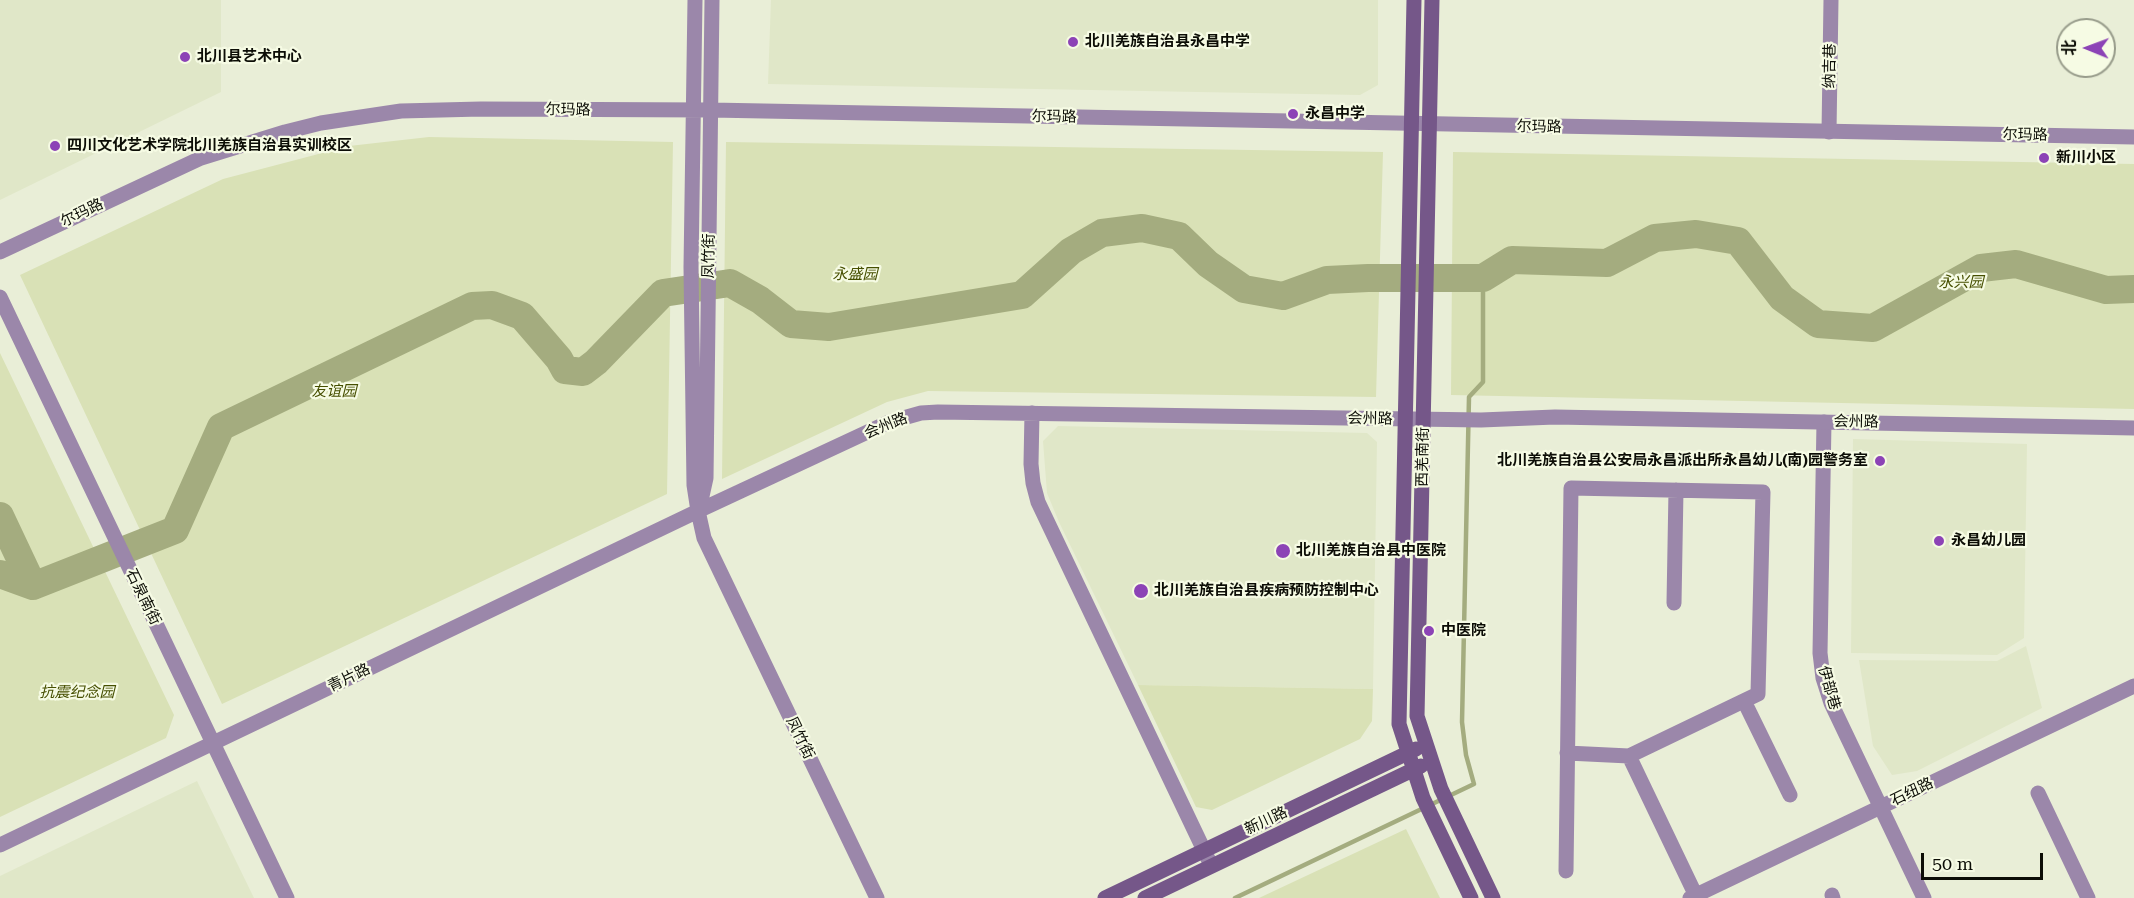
<!DOCTYPE html>
<meta charset="utf-8">
<style>
body{margin:0}
#map{position:relative;width:2134px;height:898px;overflow:hidden;background:#e9eed7;font-family:"Roboto Serif","Noto Sans SC",serif}
canvas{display:block}
.north{position:absolute;left:2056px;top:18px;width:60px;height:60px;box-sizing:border-box;background:#f6fbe4;border:2px solid #989c8b;border-radius:50%;rotate:271deg;font-size:16px;font-weight:700;line-height:24px;text-align:center;color:#0c0d06}
.north::after{content:'';display:block;margin:auto;width:21px;height:27px;background:#8c43b6;clip-path:polygon(50% 0,100% 100%,50% 72%,0 100%)}
.scale{position:absolute;left:1921px;top:853px;width:122px;height:27px;box-sizing:border-box;border:3px solid #0c0d06;border-top:0;padding-left:8px;font-size:18px;line-height:21px;white-space:nowrap;color:#0c0d06;-webkit-text-stroke:4px #f6fbe4;paint-order:stroke}
</style>
<div id="map">
<canvas width="2134" height="898"></canvas>
<div class="north">北</div>
<div class="scale">50 m</div>
</div>
<script>
const ctx = document.querySelector('canvas').getContext('2d');
ctx.lineJoin = 'round';
function paint(path, color) { ctx.fillStyle = color; ctx.fill(path, 'evenodd'); }
const shape = rows => new Path2D(rows.map(r => 'M' + r).join(''));
function stroke(path, color, width, dash) { ctx.strokeStyle = color; ctx.lineWidth = width; ctx.lineCap = dash ? 'butt' : 'round'; ctx.setLineDash(dash || []); ctx.stroke(path); }
function write(font, color, halo, rows, align = 'center') {
  ctx.font = font + ' "Roboto Serif","Noto Sans SC",serif'; ctx.lineWidth = 4.5; ctx.setLineDash([]); ctx.textBaseline = 'middle'; ctx.strokeStyle = halo; ctx.fillStyle = color; for (const [text, x, y, turn = 0] of rows) {
    ctx.save(); ctx.translate(x, y); ctx.rotate((+turn || 0) * Math.PI / 180); ctx.textAlign = isNaN(turn) ? turn : align; if (halo) ctx.strokeText(text, 0, 0); ctx.fillText(text, 0, 0); ctx.restore();
  }
}
paint(shape([
 [0,0,221,0,221,92,0,200],
 [771,0,1378,0,1378,85,1360,95,768,84],
 [1058,426,1367,433,1377,442,1373,689,1138,685,1059,522,1047,493,1043,441],
 [1853,439,2027,444,2024,638,1997,655,1851,653],
 [2026,646,2042,708,1917,771,1892,775,1873,746,1859,660,1997,661],
 [197,781,254,898,0,898,0,876]
]), '#e0e7c8');
paint(shape([
 [429,137,673,142,667,494,222,704,20,275,223,179,349,146],
 [726,142,1383,152,1376,397,928,391,887,402,722,479],
 [1453,152,2134,164,2134,409,1451,395],
 [0,353,174,715,166,738,0,817],
 [1138,685,1373,689,1372,721,1360,739,1212,810,1196,807],
 [1406,829,1440,898,1259,898]
]), '#d9e1b6');
stroke(shape([
 [1235,898,1474,784,1466,755,1462,722,1469,397,1483,382,1483,278]
]), '#a4ac7f', 4.5);
stroke(shape([
 [0,516,33,586],
 [0,574,33,586,175,530,221,427,472,306,492,305,522,316,559,359,565,370,583,372,596,362,663,293,730,283,760,300,791,324,829,327,1022,295,1071,251,1102,233,1142,228,1179,236,1208,264,1244,289,1283,296,1327,280,1368,278,1483,278,1512,260,1607,263,1655,238,1696,234,1738,241,1782,298,1818,324,1873,328,1981,268,2016,264,2106,290,2134,289]
]), '#a4ac7f', 28);
stroke(shape([
 [1829,132,1831,0],
 [1824,422,1820,653,1823,678,1831,703,1924,898],
 [1674,603,1676,490],
 [1744,701,1790,795],
 [1629,756,1697,898],
 [2038,793,2088,898],
 [1566,871,1571,488,1763,492,1758,694,1629,756,1567,753],
 [1832,895,1833,898],
 [1690,898,2134,686]
]), '#9b87aa', 15);
stroke(shape([
 [695,0,691,267,694,485,698,511,704,538,877,898],
 [0,252,201,158,285,132,321,123,401,111,481,109,711,110,2134,137],
 [0,297,287,898],
 [1032,413,1031,464,1033,483,1038,502,1210,863],
 [700,505,706,478,712,0],
 [0,845,698,511,889,422,921,413,938,412,1481,420,1555,417,2134,428]
]), '#9b87aa', 15);
stroke(shape([
 [1414,0,1399,724,1423,798,1471,898],
 [1432,0,1417,716,1441,789,1493,898],
 [1105,898,1416,749],
 [1145,898,1421,766]
]), '#755789', 15);
for (const [x, y, r, color] of [
 [1073,42,6,"#8c43b6"],
 [185,57,6,"#8c43b6"],
 [1293,114,6,"#8c43b6"],
 [55,146,6,"#8c43b6"],
 [2044,158,6,"#8c43b6"],
 [1880,461,6,"#8c43b6"],
 [1939,541,6,"#8c43b6"],
 [1283,551,8,"#8c43b6"],
 [1141,591,8,"#8c43b6"],
 [1429,631,6,"#8c43b6"]
]) { const dot = new Path2D(); dot.arc(x, y, r, 0, 2 * Math.PI); ctx.fillStyle = color; ctx.fill(dot); stroke(dot, '#f6fbe4', 2); }
write('bold 15px', '#0c0d06', '#f6fbe4', [
 ["北川羌族自治县永昌中学",1085,42],
 ["北川县艺术中心",197,57],
 ["永昌中学",1305,114],
 ["四川文化艺术学院北川羌族自治县实训校区",67,146],
 ["新川小区",2056,158],
 ["北川羌族自治县公安局永昌派出所永昌幼儿(南)园警务室",1868,461,"right"],
 ["永昌幼儿园",1951,541],
 ["北川羌族自治县中医院",1296,551],
 ["北川羌族自治县疾病预防控制中心",1154,591],
 ["中医院",1441,631]
], 'left');
write('15px', '#0c0d06', '#f6fbe4', [
 ["纳吉巷",1830,66,-89],
 ["尔玛路",568,110,1],
 ["尔玛路",1054,117,1],
 ["尔玛路",1539,127,1],
 ["尔玛路",2025,135,1],
 ["尔玛路",82,213,-26],
 ["凤竹街",709,256,-89],
 ["会州路",1370,419,1],
 ["会州路",1856,422,1],
 ["会州路",886,426,-22],
 ["西羌南街",1423,457,-89],
 ["石泉南街",143,597,64],
 ["青片路",349,678,-26],
 ["伊部巷",1829,688,74],
 ["凤竹街",800,738,64],
 ["石纽路",1912,792,-26],
 ["新川路",1266,821,-25]
]);
write('italic 15px', '#464f00', '#f6fbe4', [
 ["永盛园",855,275],
 ["永兴园",1961,283],
 ["友谊园",334,392],
 ["抗震纪念园",77,693]
]);
</script>
